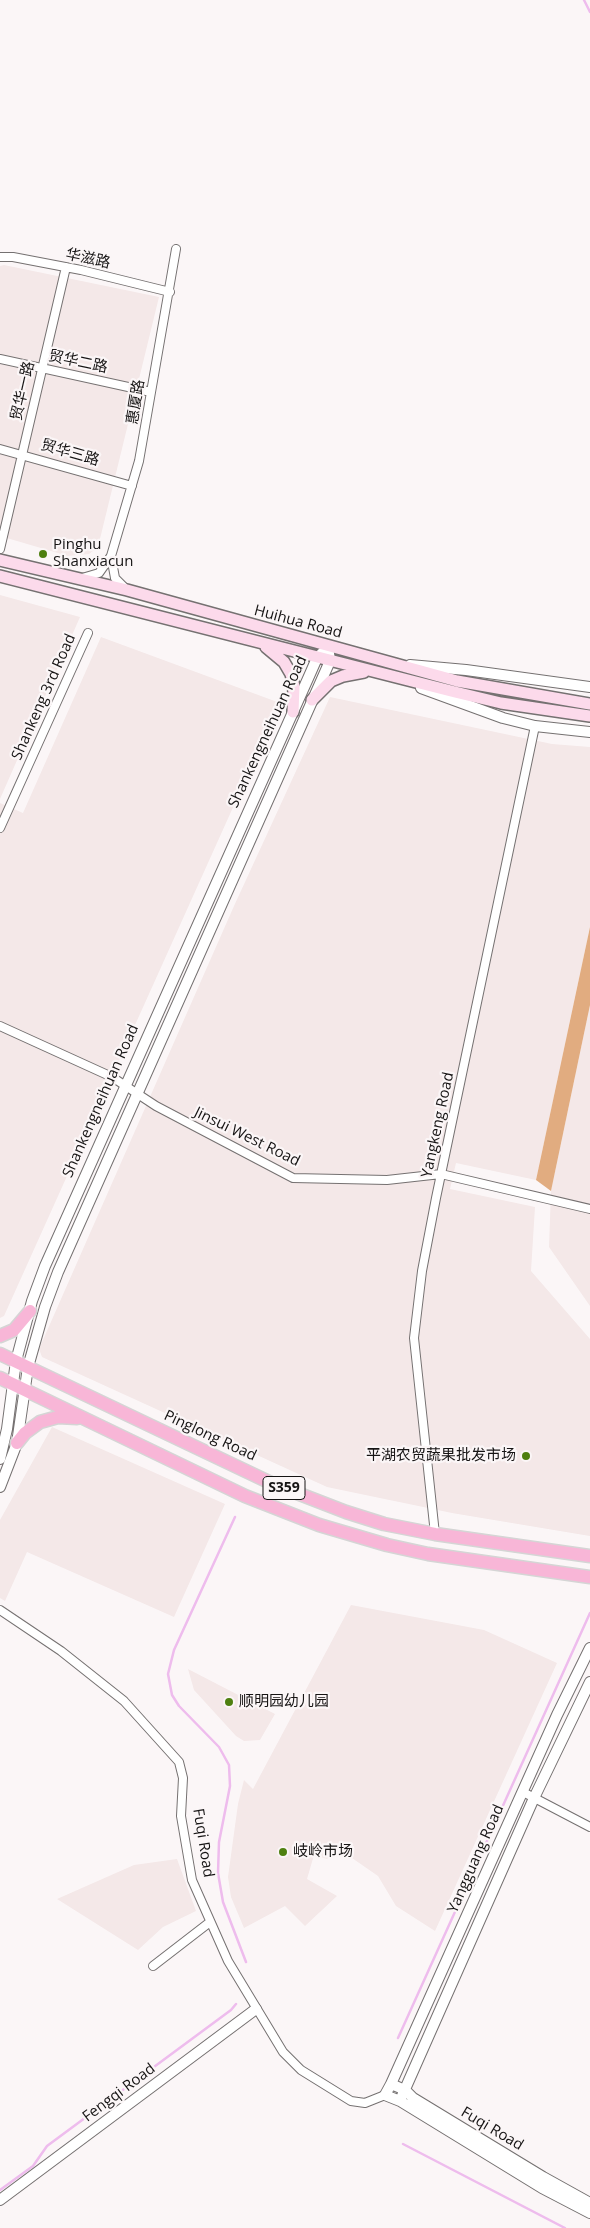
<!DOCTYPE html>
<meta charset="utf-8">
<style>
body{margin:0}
canvas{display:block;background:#fbf6f7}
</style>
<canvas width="590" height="2228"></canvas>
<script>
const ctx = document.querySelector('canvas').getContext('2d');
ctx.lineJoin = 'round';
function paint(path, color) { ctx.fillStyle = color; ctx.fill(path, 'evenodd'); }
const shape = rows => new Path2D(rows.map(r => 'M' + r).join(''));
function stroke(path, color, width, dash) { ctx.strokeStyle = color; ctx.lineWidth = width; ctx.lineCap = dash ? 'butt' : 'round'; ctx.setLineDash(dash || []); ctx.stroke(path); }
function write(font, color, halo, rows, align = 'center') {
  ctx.font = font + ' "Open Sans","Noto Sans SC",sans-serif'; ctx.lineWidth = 4.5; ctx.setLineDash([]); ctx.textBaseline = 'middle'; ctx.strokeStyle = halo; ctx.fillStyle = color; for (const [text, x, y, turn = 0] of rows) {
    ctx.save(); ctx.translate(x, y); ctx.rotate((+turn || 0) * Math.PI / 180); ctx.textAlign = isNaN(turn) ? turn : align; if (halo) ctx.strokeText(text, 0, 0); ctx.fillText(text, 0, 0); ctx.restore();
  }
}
paint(shape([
 [4,265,159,297,98,547,89,554,68,556,0,536,0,266],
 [0,595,80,617,0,799],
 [101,637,280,703,4,1316,0,1318,0,803,23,813],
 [330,697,552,744,590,747,590,927,536,1180,456,1163,450,1189,535,1207,531,1271,590,1339,590,1536,452,1513,327,1487,42,1357,39,1349,234,906],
 [590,1005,590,1306,549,1247,551,1191],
 [52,1427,225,1504,174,1617,27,1552,5,1601,0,1598,0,1520],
 [351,1605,484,1630,557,1663,435,1931,396,1906,378,1876,339,1849,327,1859,314,1855,307,1879,337,1896,305,1926,285,1906,244,1928,231,1897,228,1877,238,1804,244,1780,253,1789],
 [188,1669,275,1714,260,1740,244,1741,236,1736,194,1690],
 [177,1859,196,1911,163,1927,138,1950,57,1899,134,1865]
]), '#f4e8e8');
paint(shape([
 [590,927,590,1005,551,1191,536,1180]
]), '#e1ac80');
stroke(shape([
 [584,0,590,12],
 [235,1517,174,1650,168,1674,172,1695,179,1706,219,1747,229,1765,230,1786,219,1842,218,1873,223,1902,246,1962],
 [398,2038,590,1613],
 [403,2144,565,2228],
 [0,2190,33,2166,47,2146,231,2010,236,2004]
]), '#eebced', 2.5);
const minor = shape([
 [0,257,13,257,81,270,170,292],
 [0,359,151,392],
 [0,449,132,486],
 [0,549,66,267],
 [111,556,115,578,126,589],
 [82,578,99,573,111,556,139,461,176,249],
 [0,828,88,633],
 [0,1026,112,1077,156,1106,293,1178,387,1180,441,1174,590,1209],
 [435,1534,414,1338,422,1271,436,1198,535,726],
 [0,1610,61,1651,124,1701,179,1762,183,1778,181,1816,192,1880,228,1961,283,2052,301,2070,351,2101,365,2103,385,2095],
 [523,1792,590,1827],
 [153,1966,210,1922]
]);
const tertiary = shape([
 [410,665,466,670,590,687],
 [421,688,503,718,535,726,590,732],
 [0,1459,7,1429,16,1361,32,1301,45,1266,310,674,317,658,323,652],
 [0,1487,17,1443,28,1367,45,1307,58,1272,330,661,328,646],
 [391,2084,557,1715,590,1648],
 [402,2096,534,1798,590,1682],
 [0,2200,256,2009],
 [590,2203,543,2177,413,2098,405,2090,391,2084,385,2095,400,2101,542,2188,590,2213]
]);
const secondary = shape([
 [0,560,127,590,457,681,590,704],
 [0,576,455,692,501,703,590,716],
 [266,647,284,662,291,674,294,686,293,712],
 [312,700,331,681,343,676,364,672]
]);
const primary = shape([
 [0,1336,14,1330,30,1311],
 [0,1354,271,1483,346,1512,384,1524,435,1534,590,1556],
 [0,1378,245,1496,319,1525,387,1545,428,1554,590,1577],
 [17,1443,25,1433,40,1422,58,1417,77,1418]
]);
stroke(minor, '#757171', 10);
stroke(tertiary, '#757171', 12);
stroke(secondary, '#757171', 14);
stroke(primary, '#d5d5d5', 15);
stroke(minor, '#fff', 8);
stroke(tertiary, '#fff', 10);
stroke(secondary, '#fcdaeb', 11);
stroke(primary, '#f8b6d7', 12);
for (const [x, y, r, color] of [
 [43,554,5,"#4e7f0f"],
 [526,1456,5,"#4e7f0f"],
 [229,1702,5,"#4e7f0f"],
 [283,1852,5,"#4e7f0f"]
]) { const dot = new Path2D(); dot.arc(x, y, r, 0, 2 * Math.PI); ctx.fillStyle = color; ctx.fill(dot); stroke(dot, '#fbf6f7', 2); }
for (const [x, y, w] of [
 [284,1488,42]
]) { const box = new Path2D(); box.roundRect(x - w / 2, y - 11.5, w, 23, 4); ctx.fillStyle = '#fbf6f7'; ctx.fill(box); stroke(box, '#161414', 1); }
write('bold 14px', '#161414', null, [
 ["S359",284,1488]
]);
write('15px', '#161414', '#fbf6f7', [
 ["华滋路",88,259,12],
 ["贸华二路",78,362,12],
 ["贸华一路",23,391,-77],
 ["惠厦路",136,402,-81],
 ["贸华三路",70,453,16],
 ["Huihua Road",298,622,15],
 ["Shankeng 3rd Road",44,697,-66],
 ["Shankengneihuan Road",268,732,-65],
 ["Shankengneihuan Road",101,1101,-66],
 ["Yangkeng Road",438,1125,-78],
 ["Jinsui West Road",247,1137,26],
 ["Pinglong Road",210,1436,25],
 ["Fuqi Road",203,1843,81],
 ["Yangguang Road",476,1859,-66],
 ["Fengqi Road",119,2093,-37],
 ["Fuqi Road",492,2129,31]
]);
write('15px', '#161414', '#fbf6f7', [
 ["Pinghu",53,545],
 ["Shanxiacun",53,562],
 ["平湖农贸蔬果批发市场",516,1456,"right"],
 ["顺明园幼儿园",239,1702],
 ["岐岭市场",293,1852]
], 'left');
</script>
